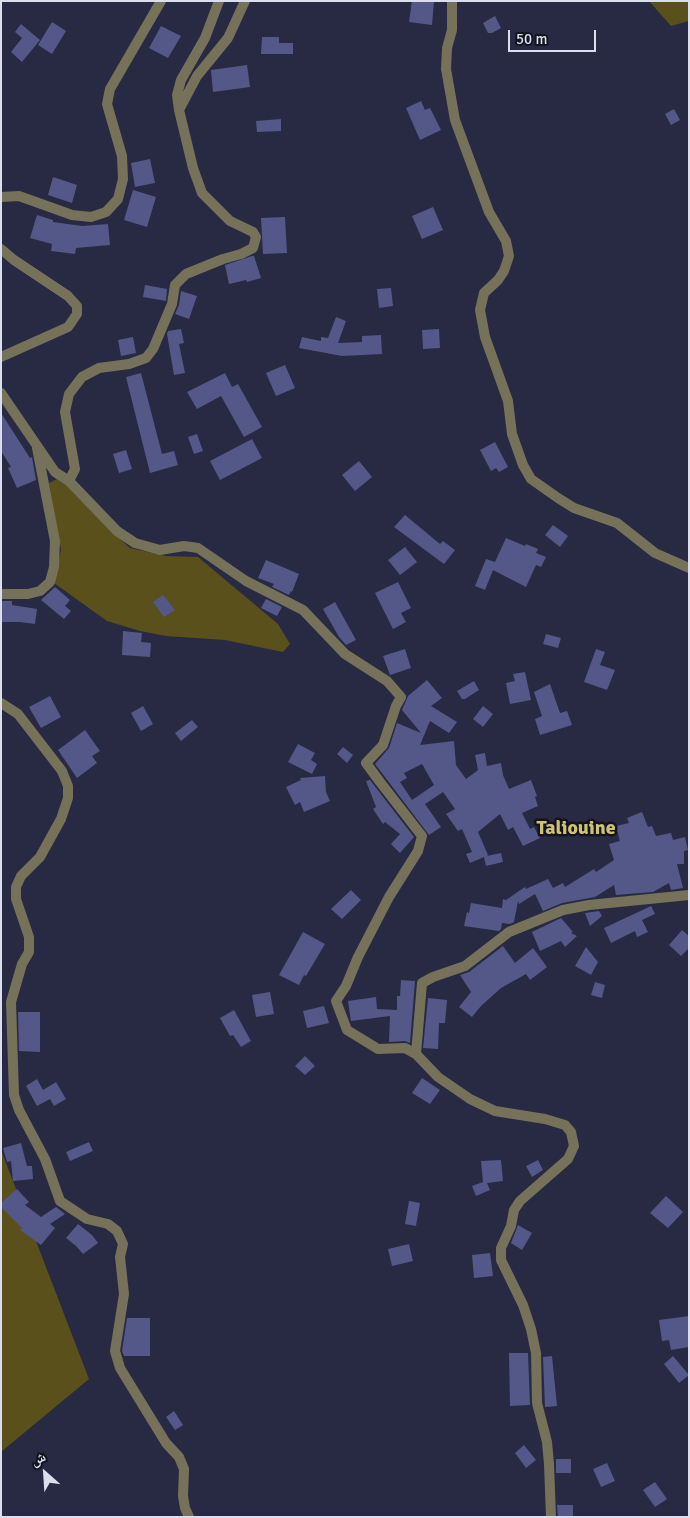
<!DOCTYPE html>
<meta charset="utf-8">
<style>
body{margin:0}
#map{position:relative;width:690px;height:1518px;overflow:hidden;background:#272a42;font-family:Signika,"Noto Naskh Arabic",sans-serif}
canvas{display:block}
.frame{position:absolute;inset:0;border:2px solid #dbdeee;pointer-events:none}
.north{position:absolute;left:20px;top:1448px;width:50px;height:50px;-webkit-text-stroke:4px #12141e;paint-order:stroke;rotate:334deg;font-size:14px;font-weight:700;line-height:20px;text-align:center;color:#dbdeee}
.north::after{content:'';display:block;margin:auto;width:18px;height:22px;background:#dbdeee;clip-path:polygon(50% 0,100% 100%,50% 72%,0 100%)}
.scale{position:absolute;left:508px;top:30px;width:88px;height:22px;box-sizing:border-box;border:2px solid #dbdeee;border-top:0;padding-left:6px;font-size:15px;line-height:18px;white-space:nowrap;color:#dbdeee;-webkit-text-stroke:4px #12141e;paint-order:stroke}
</style>
<div id="map">
<canvas width="690" height="1518"></canvas>
<div class="frame"></div>
<div class="north">ش</div>
<div class="scale">50 m</div>
</div>
<script>
const ctx = document.querySelector('canvas').getContext('2d');
ctx.lineJoin = 'round';
function paint(path, color) { ctx.fillStyle = color; ctx.fill(path, 'evenodd'); }
const shape = rows => new Path2D(rows.map(r => 'M' + r).join(''));
function stroke(path, color, width, dash) { ctx.strokeStyle = color; ctx.lineWidth = width; ctx.lineCap = dash ? 'butt' : 'round'; ctx.setLineDash(dash || []); ctx.stroke(path); }
function write(font, color, halo, rows, align = 'center') {
  ctx.font = font + ' Signika,sans-serif'; ctx.lineWidth = 5; ctx.setLineDash([]); ctx.textBaseline = 'middle'; ctx.strokeStyle = halo; ctx.fillStyle = color; for (const [text, x, y, turn = 0] of rows) {
    ctx.save(); ctx.translate(x, y); ctx.rotate((+turn || 0) * Math.PI / 180); ctx.textAlign = isNaN(turn) ? turn : align; if (halo) ctx.strokeText(text, 0, 0); ctx.fillText(text, 0, 0); ctx.restore();
  }
}
paint(shape([
 [649,1,689,1,689,21,671,26],
 [57,479,66,484,102,522,130,548,166,556,198,557,278,624,290,644,283,652,225,640,166,636,140,631,107,621,54,583,61,550,49,483],
 [1,1150,89,1379,1,1452]
]), '#59501b');
paint(shape([
 [412,1,434,1,432,25,409,22],
 [495,16,501,28,492,33,488,33,483,23],
 [52,22,66,31,52,54,38,45],
 [21,24,40,40,22,62,11,52,22,38,15,32],
 [161,26,181,36,168,58,149,48],
 [262,37,279,37,279,43,293,43,293,54,261,54],
 [247,65,250,87,213,92,211,70],
 [421,101,425,110,430,108,441,130,420,140,406,108],
 [674,109,680,120,671,125,665,114],
 [281,119,281,131,257,132,256,121],
 [150,159,155,183,135,187,131,163],
 [53,177,77,185,72,203,48,195],
 [133,190,156,197,147,227,124,220],
 [433,207,443,230,422,239,412,216],
 [37,215,53,220,53,222,82,226,108,224,110,245,76,248,75,254,51,251,52,244,30,238],
 [285,217,287,253,263,254,261,218],
 [252,256,254,256,261,278,247,282,246,280,229,284,225,265],
 [145,285,167,289,166,301,143,297],
 [391,288,393,306,379,308,377,289],
 [181,291,197,296,189,319,175,314,179,305],
 [336,317,346,321,338,343,362,342,362,336,381,335,382,354,342,356,299,348,302,337,321,341,321,337,328,338],
 [181,329,184,343,179,344,185,373,174,375,167,334,168,331],
 [439,329,440,348,423,349,422,330],
 [133,337,136,353,121,356,118,340],
 [285,365,295,388,276,396,266,373],
 [141,373,162,454,174,451,178,465,150,473,126,377],
 [225,373,232,387,238,384,262,427,244,437,221,396,197,409,187,392],
 [1,413,30,458,32,457,36,480,17,488,8,468,11,467,1,451],
 [197,434,203,451,194,454,188,437],
 [252,439,262,458,220,480,210,461],
 [495,442,508,467,499,472,496,468,491,471,480,450],
 [126,450,132,469,119,473,113,454],
 [359,461,372,477,355,491,342,475],
 [405,515,440,544,443,541,455,550,444,564,394,527],
 [553,525,568,536,560,547,545,535],
 [506,538,525,546,526,544,538,549,536,553,546,557,541,567,536,565,526,587,493,570,485,590,475,586,486,559,495,562],
 [405,547,417,562,400,575,388,560],
 [266,560,299,574,292,592,291,591,289,595,272,587,274,584,258,578],
 [398,582,411,608,401,613,406,622,393,629,375,593],
 [55,587,70,600,65,606,71,611,64,619,41,600],
 [163,595,175,610,164,617,153,602],
 [266,599,282,607,277,616,261,608],
 [1,601,12,601,12,605,37,609,35,624,20,622,1,622],
 [335,602,356,640,346,645,339,637,323,609],
 [123,631,142,633,141,642,151,643,150,657,122,655],
 [546,634,561,638,558,648,543,644],
 [405,649,411,668,390,675,383,656],
 [596,649,605,652,600,665,615,670,607,690,584,682],
 [525,672,531,700,510,704,506,683,515,681,513,674],
 [427,680,442,698,431,706,457,722,449,733,430,721,420,745,454,741,456,765,466,779,478,770,475,755,485,753,487,766,501,763,503,775,509,789,531,780,537,796,535,797,538,806,522,813,530,829,534,827,540,838,523,846,513,827,508,830,500,814,478,832,488,855,487,856,501,853,503,862,486,866,484,857,470,863,466,854,472,852,462,829,458,831,446,814,455,809,443,792,425,804,441,827,429,835,375,764,389,748,397,723,421,733,402,710,408,696],
 [422,764,434,785,412,800,400,782,407,778,404,773],
 [474,681,479,690,465,699,462,699,457,691],
 [550,684,560,713,567,711,572,725,540,735,535,719,542,716,534,692],
 [50,696,61,717,41,728,29,707],
 [143,706,153,724,141,731,131,713],
 [483,706,493,714,483,727,473,719],
 [192,720,198,727,181,741,175,733],
 [85,730,100,751,92,756,97,763,77,778,58,750],
 [298,744,315,753,311,760,317,764,312,774,288,762],
 [343,747,353,755,347,763,337,754],
 [325,776,326,792,330,801,304,812,300,802,295,805,286,787,301,780,300,778],
 [370,780,414,837,400,853,391,844,400,834,385,822,383,824,373,809,376,807,366,781],
 [642,812,648,827,652,826,656,836,671,833,673,840,685,837,688,850,684,851,684,864,677,864,683,888,671,890,669,883,653,892,616,895,614,885,595,897,562,903,543,911,535,894,519,904,518,901,514,922,510,924,502,923,501,929,499,931,464,926,467,912,469,913,471,903,502,908,503,899,506,900,525,887,526,889,548,879,553,888,563,883,565,887,594,869,596,872,614,860,609,844,620,841,616,826,629,823,627,818],
 [351,890,361,900,342,919,331,909],
 [651,906,655,914,642,920,648,932,637,937,635,931,611,943,604,928],
 [599,911,602,916,590,926,585,913],
 [561,918,573,932,571,933,577,936,565,947,561,941,540,951,532,932],
 [682,930,689,936,689,948,681,956,669,945],
 [303,932,325,944,306,976,304,975,299,985,279,975],
 [503,946,515,963,533,948,547,967,530,980,526,974,501,988,481,1006,472,1017,459,1007,471,992,460,975,469,972],
 [586,947,598,962,591,975,575,966],
 [401,980,415,981,410,1043,405,1041,389,1042,390,1016,351,1021,348,1001,376,997,377,1009,397,1010,397,996,400,996],
 [595,982,605,985,602,998,591,995],
 [270,992,274,1014,256,1017,252,995],
 [428,998,447,1000,445,1023,439,1023,438,1049,423,1048],
 [324,1006,329,1023,307,1028,303,1011],
 [234,1010,251,1041,241,1047,233,1035,230,1036,220,1018],
 [18,1012,40,1012,40,1052,19,1051],
 [305,1056,315,1066,305,1075,295,1066],
 [422,1078,440,1090,430,1104,412,1093],
 [37,1079,43,1090,56,1082,66,1099,54,1106,50,1099,37,1106,26,1086],
 [89,1142,93,1151,70,1161,66,1152],
 [21,1143,27,1166,32,1166,33,1179,13,1181,11,1161,7,1162,3,1148],
 [501,1160,503,1181,487,1183,490,1190,476,1196,472,1186,483,1182,481,1161],
 [538,1160,543,1170,532,1177,526,1166],
 [17,1189,29,1202,25,1205,41,1217,56,1207,65,1214,50,1224,55,1228,41,1245,20,1230,22,1228,1,1207,1,1203],
 [666,1196,683,1212,668,1228,650,1213],
 [409,1201,420,1203,416,1226,405,1224],
 [78,1224,92,1235,98,1243,83,1254,76,1246,66,1238],
 [518,1225,532,1233,522,1250,511,1243],
 [409,1244,413,1261,392,1266,388,1249],
 [490,1253,493,1276,474,1278,472,1255],
 [689,1316,689,1347,671,1350,669,1340,662,1341,659,1320],
 [127,1318,150,1318,150,1356,124,1356,122,1351],
 [509,1353,528,1353,530,1405,510,1406],
 [552,1356,557,1406,545,1407,543,1357],
 [673,1356,689,1375,679,1383,664,1364],
 [174,1411,183,1425,175,1430,166,1417],
 [524,1445,536,1460,526,1468,515,1453],
 [556,1459,571,1459,571,1473,556,1473],
 [607,1463,615,1481,601,1487,593,1469],
 [655,1482,667,1499,655,1507,643,1490],
 [557,1505,573,1505,573,1517,558,1517]
]), '#535888');
stroke(shape([
 [452,1,452,30,447,48,446,69,455,120,489,212,506,241,509,256,504,271,498,280,484,293,480,310,485,337,508,401,512,434,523,465,531,479,558,498,574,508,617,523,655,553,689,568],
 [179,110,197,76,228,38,245,1],
 [1,393,55,472,69,481,117,531,135,543,160,550,184,546,198,548,246,581,303,610,345,654,387,681,401,697,396,706,383,745,366,763,380,782,422,836,418,851,389,897,358,957,346,986,336,1001,347,1030,378,1049,405,1048,416,1054,422,983,433,977,465,966,509,932,563,910,589,905,689,895],
 [69,481,75,469,65,412,69,394,82,377,99,368,129,364,146,358,153,349,172,304,175,285,186,274,223,259,241,254,253,248,256,237,253,232,230,221,202,193,193,168,179,110,177,95,181,80,205,38,219,1],
 [1,594,28,594,40,591,50,582,54,567,55,541,37,448],
 [1,703,18,714,62,771,68,786,68,798,61,819,40,857,21,876,16,887,16,899,29,937,29,952,22,964,11,1002,14,1095,19,1110,45,1159,60,1201,87,1219,108,1224,117,1231,123,1244,120,1257,124,1294,115,1351,120,1368,166,1443,179,1457,184,1469,183,1496,185,1508,189,1517],
 [416,1054,438,1077,470,1099,495,1111,545,1119,565,1125,571,1132,574,1146,568,1159,520,1201,514,1210,511,1226,501,1248,501,1260,523,1305,531,1329,536,1353,537,1403,547,1442,549,1464,551,1517]
]), '#76725a', 10);
stroke(shape([
 [1,197,19,196,72,215,91,217,106,212,118,199,123,179,122,156,107,104,110,89,161,1],
 [1,249,14,260,68,296,77,306,77,314,68,327,1,357]
]), '#76725a', 10);
write('bold 20px', '#cfc274', '#12141e', [
 ["Taliouine",576,829]
]);
</script>
